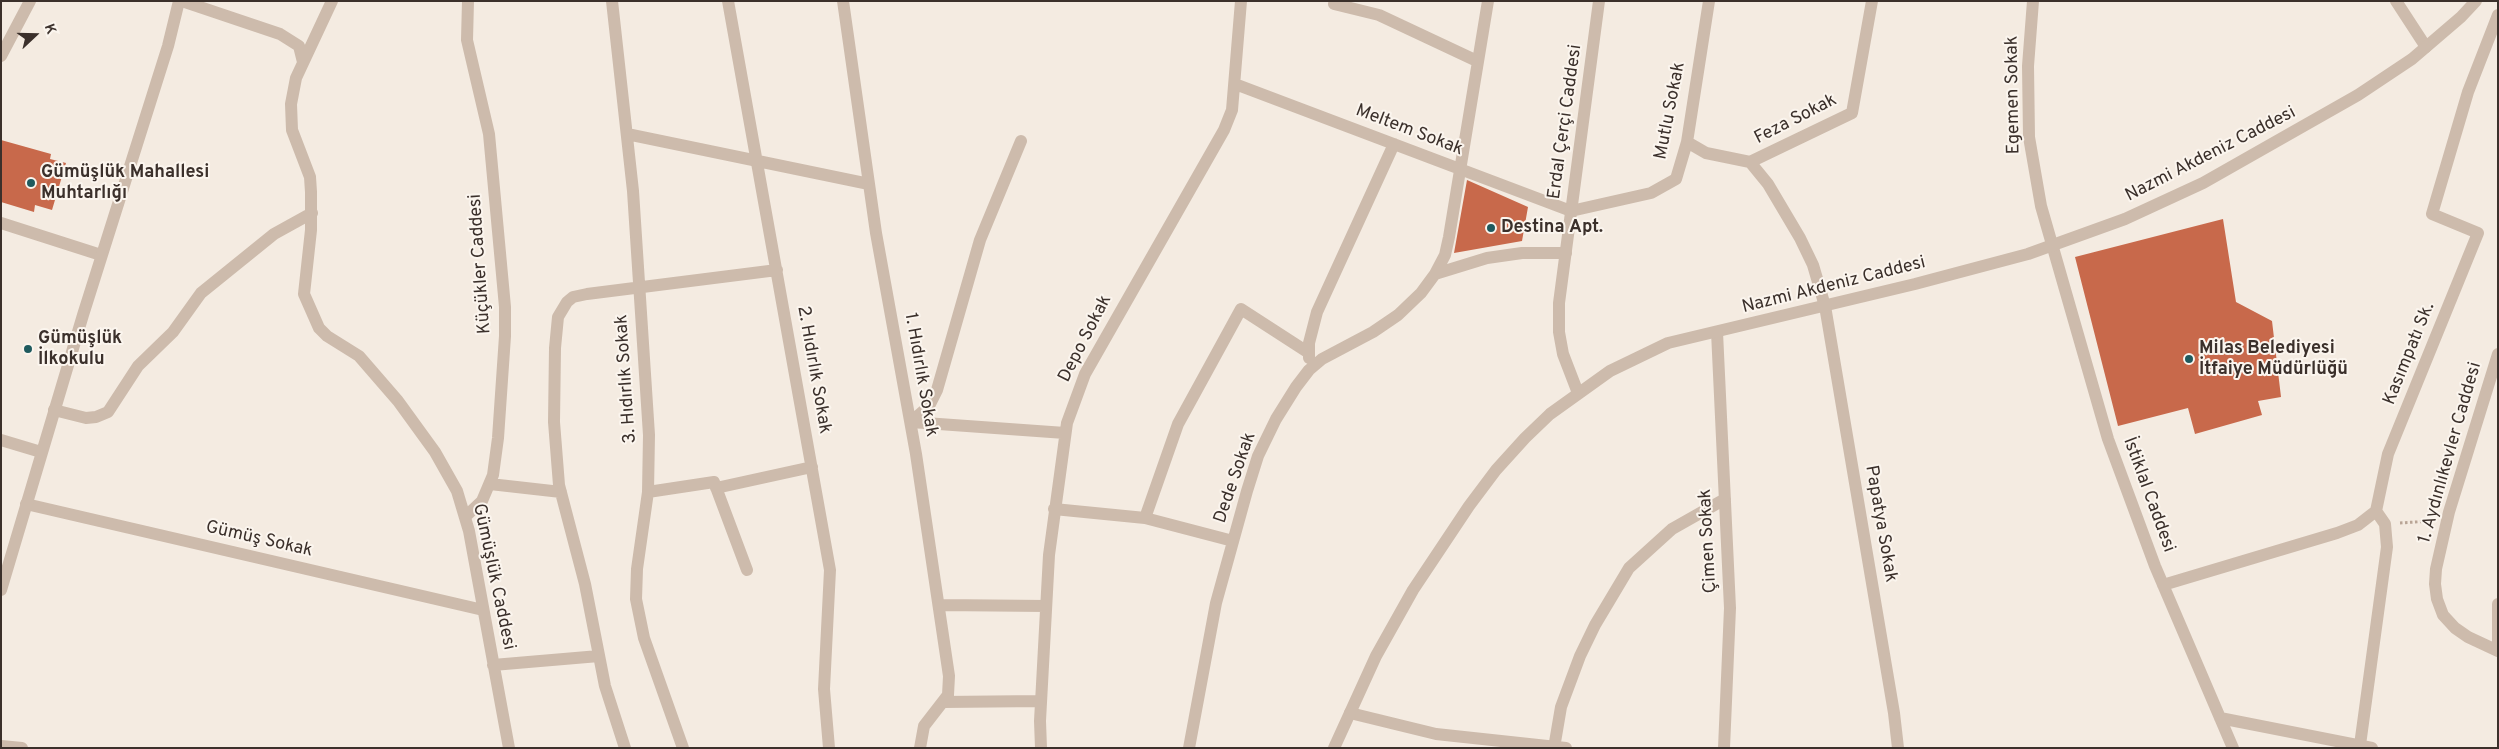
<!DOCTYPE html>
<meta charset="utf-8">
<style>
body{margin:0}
#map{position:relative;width:2499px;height:749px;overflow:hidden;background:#f4ebe1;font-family:Overpass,sans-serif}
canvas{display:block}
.frame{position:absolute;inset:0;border:2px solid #3b302b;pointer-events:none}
.north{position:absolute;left:10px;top:10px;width:50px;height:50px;-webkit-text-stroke:4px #fbf5ee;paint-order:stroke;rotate:69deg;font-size:14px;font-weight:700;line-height:20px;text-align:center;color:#3b302b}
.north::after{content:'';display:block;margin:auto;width:18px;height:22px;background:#3b302b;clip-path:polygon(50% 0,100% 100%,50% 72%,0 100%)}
</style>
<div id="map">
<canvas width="2499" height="749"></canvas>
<div class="frame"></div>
<div class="north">K</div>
</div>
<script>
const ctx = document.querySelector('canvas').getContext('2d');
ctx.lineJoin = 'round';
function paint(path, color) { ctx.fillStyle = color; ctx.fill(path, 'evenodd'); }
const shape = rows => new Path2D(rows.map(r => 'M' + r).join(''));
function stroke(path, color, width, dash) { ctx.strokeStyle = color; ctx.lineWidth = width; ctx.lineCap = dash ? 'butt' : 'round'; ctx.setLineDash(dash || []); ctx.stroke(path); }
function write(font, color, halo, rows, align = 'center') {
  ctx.font = font + ' Overpass,sans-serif'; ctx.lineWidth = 4; ctx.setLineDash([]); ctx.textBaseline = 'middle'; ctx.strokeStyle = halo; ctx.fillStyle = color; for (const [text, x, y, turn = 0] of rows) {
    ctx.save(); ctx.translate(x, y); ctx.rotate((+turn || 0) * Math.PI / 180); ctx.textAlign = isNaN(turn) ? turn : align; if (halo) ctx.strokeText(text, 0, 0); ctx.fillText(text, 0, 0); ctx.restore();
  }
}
paint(shape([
 [1,140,51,154,50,159,66,163,52,210,35,205,34,212,1,202],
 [1467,180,1528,207,1522,241,1454,253],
 [2223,219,2236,302,2272,321,2281,397,2258,401,2262,415,2195,434,2188,408,2118,426,2075,257]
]), '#c8694b');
stroke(shape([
 [2400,523,2431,521]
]), '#b9a596', 3, [2.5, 2.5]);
stroke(shape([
 [182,1,280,34,299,46,303,62],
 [332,1,296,78,291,104,292,130,310,177,311,192,311,230,304,294,319,328,327,336,359,356,398,401,435,452,457,491,469,531,509,748],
 [612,1,633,191,649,435,648,492,637,569,636,599,644,638,683,748],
 [728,1,830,570,824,689,829,748],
 [843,1,876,233,916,454,949,676,948,695,924,726,920,748],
 [1872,1,1852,113,1750,162,1768,184,1800,238,1813,265,1825,306,1894,713,1898,748],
 [2033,1,2028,66,2029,137,2041,206,2108,439,2155,566,2233,748],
 [2396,1,2426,47],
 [1334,4,1379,15,1477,61],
 [1,56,30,1],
 [1235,84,1571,211,1651,193,1676,179,1687,142,1709,1],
 [627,134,869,184],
 [1687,142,1706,153,1750,162],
 [1,223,101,255],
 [1435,274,1445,255,1449,237,1488,1],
 [1717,332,1730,608,1724,748],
 [2498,354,2449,512,2436,569,2435,584,2437,599,2443,615,2455,628,2468,637,2498,651],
 [1309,358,1309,343,1317,312,1394,144],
 [54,410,86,418,96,417,108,412,138,366,173,332,201,293,274,234,312,213],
 [911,422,929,406,937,390,980,240,1021,141],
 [911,422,1065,433],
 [1,440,41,452],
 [490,484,561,492],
 [716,488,812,467],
 [648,492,714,482,747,570],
 [26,504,483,610],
 [1054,509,1145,518,1233,541],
 [465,517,482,501,493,475,498,438,505,336,505,307,489,134,467,40,468,1],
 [1145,518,1178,424,1241,309,1309,353],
 [2163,585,2337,533,2358,525,2376,511],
 [2498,604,2498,642],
 [939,605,1046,606],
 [493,665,599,656],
 [943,702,1041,701],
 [1350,713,1436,734,1566,748],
 [2220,718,2372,748],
 [2360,745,2387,547,2385,524,2376,511,2388,454,2478,233,2432,214,2468,92,2498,15],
 [1,746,22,748],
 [625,748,605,686,585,584,559,485,554,422,555,348,558,317,567,302,573,297,587,294,777,270],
 [1041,748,1040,721,1049,555,1067,423,1085,374,1224,130,1232,110,1241,1],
 [1189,748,1216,603,1247,491,1258,456,1276,419,1296,387,1309,370,1322,359,1373,332,1398,315,1421,293,1435,274,1487,258,1522,253,1566,253],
 [1554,748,1561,707,1580,656,1595,625,1629,568,1672,529,1725,499]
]), '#cdbbac', 12);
stroke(shape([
 [1578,393,1563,354,1559,332,1559,303,1599,1],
 [1,590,83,315,168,46,179,1],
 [1334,748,1376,656,1413,590,1469,506,1496,470,1525,438,1550,414,1610,371,1668,343,1915,284,2028,254,2125,219,2203,183,2358,95,2412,59,2461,17,2476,1]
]), '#cdbbac', 12);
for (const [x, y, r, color] of [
 [31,183,5,"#1f5a5e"],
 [1491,228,5,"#1f5a5e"],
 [28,349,5,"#1f5a5e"],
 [2189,359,5,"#1f5a5e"]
]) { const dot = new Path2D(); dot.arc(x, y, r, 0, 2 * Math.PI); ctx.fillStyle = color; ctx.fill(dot); stroke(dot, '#fbf5ee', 2); }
write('18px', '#3b302b', '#fbf5ee', [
 ["Egemen Sokak",2014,95,-91],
 ["Mutlu Sokak",1671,111,-79],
 ["Feza Sokak",1796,120,-27],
 ["Erdal Çerçi Caddesi",1566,122,-82],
 ["Meltem Sokak",1409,131,21],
 ["Nazmi Akdeniz Caddesi",2211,155,-27],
 ["Küçükler Caddesi",481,264,-94],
 ["Nazmi Akdeniz Caddesi",1834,286,-14],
 ["Depo Sokak",1086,339,-63],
 ["Kasımpatı Sk.",2410,354,-68],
 ["2. Hıdırlık Sokak",813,370,80],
 ["1. Hıdırlık Sokak",920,375,80],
 ["3. Hıdırlık Sokak",627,379,-94],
 ["1. Aydınlıkevler Caddesi",2451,453,-74],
 ["Dede Sokak",1236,478,-71],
 ["İstiklal Caddesi",2148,495,70],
 ["Papatya Sokak",1880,524,80],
 ["Gümüş Sokak",259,540,13],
 ["Çimen Sokak",1709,541,-93],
 ["Gümüşlük Caddesi",493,577,78]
]);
write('bold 18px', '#3b302b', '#fbf5ee', [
 ["Gümüşlük Mahallesi",41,173],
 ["Muhtarlığı",41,194],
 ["Destina Apt.",1501,228],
 ["Gümüşlük",38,339],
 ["İlkokulu",38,360],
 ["Milas Belediyesi",2199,349],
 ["İtfaiye Müdürlüğü",2199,370]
], 'left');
</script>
